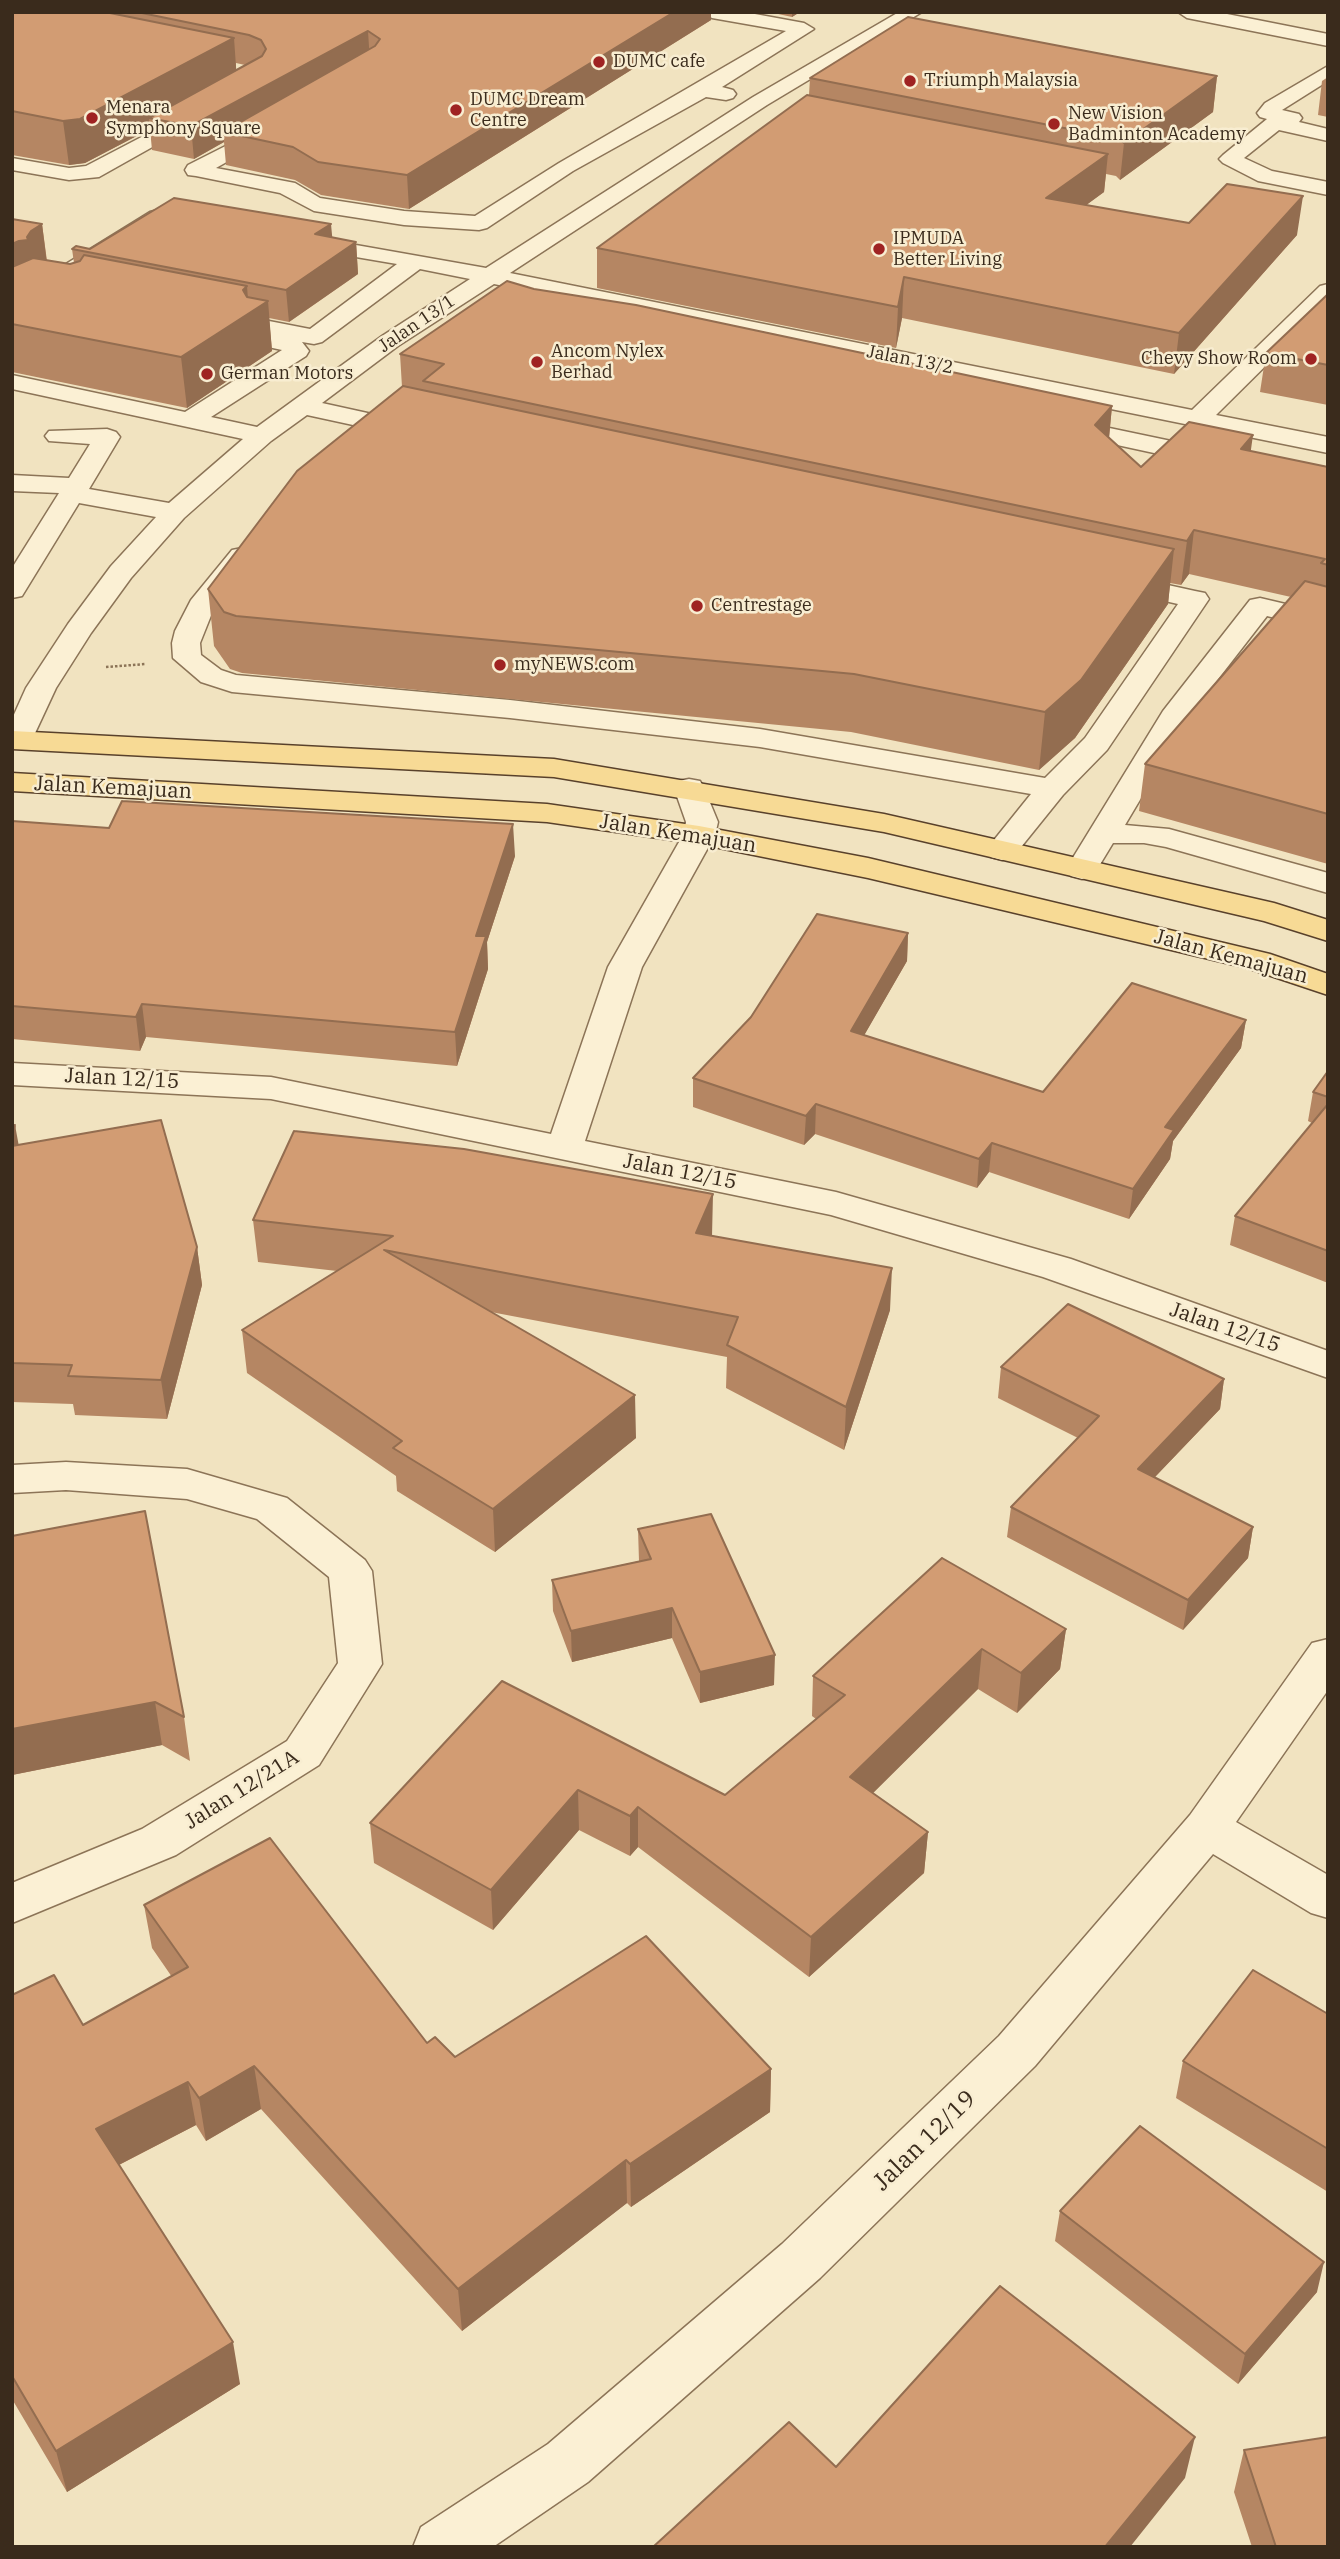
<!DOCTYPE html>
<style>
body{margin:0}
#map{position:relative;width:1340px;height:2559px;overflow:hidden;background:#f1e3c0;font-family:"IBM Plex Serif",serif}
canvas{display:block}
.frame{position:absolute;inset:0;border:14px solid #3a2b1c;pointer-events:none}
</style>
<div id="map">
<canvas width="1340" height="2559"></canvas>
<div class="frame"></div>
</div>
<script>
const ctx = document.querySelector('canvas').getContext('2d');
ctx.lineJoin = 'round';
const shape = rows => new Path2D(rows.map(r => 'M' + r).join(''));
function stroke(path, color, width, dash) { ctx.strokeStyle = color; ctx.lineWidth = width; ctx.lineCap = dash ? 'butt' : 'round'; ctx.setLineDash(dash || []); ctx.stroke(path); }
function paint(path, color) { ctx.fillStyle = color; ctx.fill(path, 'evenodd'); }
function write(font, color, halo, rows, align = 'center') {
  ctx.font = font + ' "IBM Plex Serif",serif'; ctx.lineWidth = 5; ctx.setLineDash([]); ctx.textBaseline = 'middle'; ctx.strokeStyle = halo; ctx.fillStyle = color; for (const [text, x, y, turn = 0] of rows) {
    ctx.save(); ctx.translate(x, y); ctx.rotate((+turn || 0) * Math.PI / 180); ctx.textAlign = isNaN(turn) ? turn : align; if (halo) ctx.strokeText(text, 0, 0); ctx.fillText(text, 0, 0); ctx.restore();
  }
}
const minor = shape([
 [703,12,744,12,804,23,814,29,722,87,733,90,736,94,733,98,726,100,706,97,573,171,487,228,479,230,404,225,314,211,280,193,196,176,188,175,185,170,188,165,271,123,278,125,281,129,278,133,216,168,295,183,320,198,404,211,475,216,559,163,786,31,712,18,703,12],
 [899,12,922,12,767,105,510,273,1192,410,1320,286,1328,284,1328,304,1216,415,1328,437,1328,453,494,284,398,346,322,403,422,425,426,430,422,435,413,438,307,415,271,441,184,518,131,578,91,633,56,688,29,746,12,748,12,719,26,688,68,624,111,566,156,517,79,503,22,596,12,598,12,568,59,493,12,491,12,475,69,478,90,444,49,441,45,436,49,431,107,429,116,432,120,437,89,489,169,503,243,439,12,389,12,375,185,412,282,350,254,344,250,339,257,333,48,292,40,290,36,285,40,280,150,212,158,210,486,268,753,97,899,12],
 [162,224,397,264,310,329,69,282,162,224],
 [420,269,470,279,382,336,257,427,211,417,306,356,309,351,302,342,314,344,322,342,420,269],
 [1178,12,1217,12,1328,34,1328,46,1187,18,1178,12],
 [1328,66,1328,81,1282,110,1299,114,1302,118,1299,122,1328,129,1328,141,1279,130,1244,158,1272,171,1328,182,1328,195,1258,181,1223,163,1219,159,1223,155,1267,119,1260,117,1257,113,1265,103,1328,66],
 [197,108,204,110,207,114,204,118,99,177,69,180,12,170,12,158,69,168,86,166,197,108],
 [1057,417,1214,450,1223,453,1227,458,1223,463,1214,466,1048,430,1044,425,1048,420,1057,417],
 [242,548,252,550,256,556,214,608,200,643,201,655,221,670,236,675,510,700,760,729,1045,778,1085,738,1178,604,1108,588,1104,582,1108,576,1118,574,1195,591,1205,593,1209,599,1107,750,1063,795,1013,857,1002,860,991,857,986,850,1031,794,760,747,510,718,232,692,201,682,173,658,172,643,175,631,191,600,232,550,242,548],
 [1260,598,1328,614,1328,631,1267,616,1191,714,1125,825,1169,829,1328,873,1328,893,1166,847,1144,843,1113,843,1093,876,1082,879,1071,876,1066,869,1163,711,1250,600,1260,598],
 [689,779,700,781,704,788,718,822,715,835,642,967,585,1141,836,1192,1071,1259,1328,1351,1328,1378,1043,1277,831,1215,271,1099,12,1085,12,1063,271,1077,551,1134,608,967,683,835,686,822,674,788,678,781,689,779],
 [66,1462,187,1469,287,1498,365,1560,372,1571,382,1664,319,1765,176,1855,12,1923,12,1883,142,1829,287,1741,338,1663,329,1577,257,1519,187,1499,66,1490,12,1493,12,1465,66,1462],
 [1328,1639,1328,1690,1236,1822,1328,1875,1328,1918,1311,1913,1213,1854,1035,2066,820,2278,588,2482,493,2547,413,2547,421,2527,548,2444,782,2244,999,2036,1190,1815,1312,1643,1328,1639]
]);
const major = shape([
 [12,731,554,759,884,814,1274,903,1328,920,1328,941,1264,921,884,832,554,777,12,749,12,731],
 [12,773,547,804,699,826,868,858,1270,954,1328,974,1328,995,1247,968,868,878,699,844,547,822,12,791,12,773]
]);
stroke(minor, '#8c7457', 3);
stroke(major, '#59412b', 3);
stroke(shape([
 [106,667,146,664]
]), '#8c7457', 2.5, [2.5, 2]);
paint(minor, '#fbf0d4');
paint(major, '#f7da95');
paint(shape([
 [12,12,711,12,711,20,409,209,321,195,295,180,226,165,224,142,194,159,152,150,150,129,85,163,69,165,12,155],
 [236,63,245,65,236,70],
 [769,12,800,12,792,17],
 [1217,76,1213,112,1120,180,1116,176,1106,174,1104,192,1086,205,1189,223,1297,235,1174,374,902,318,896,348,597,288,597,248,809,95,810,78],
 [1328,77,1328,117,1318,115,1322,81],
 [12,219,42,224,47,261,70,264,74,263,72,249,332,238,356,242,358,274,289,322,269,318,272,351,187,408,12,372],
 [534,289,1112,406,1109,437,1141,467,1251,451,1328,467,1328,864,1139,811,1145,764,1291,597,1189,574,1181,585,1170,583,1168,604,1075,738,1039,770,851,732,242,673,230,669,214,646,208,589,402,387,400,354],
 [1328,294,1328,405,1260,392,1266,353],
 [12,821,515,856,487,942,488,969,457,1066,146,1037,140,1051,12,1039],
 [908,933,907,961,864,1035,1043,1092,1246,1020,1241,1048,1173,1141,1170,1159,1129,1219,989,1172,977,1188,815,1134,804,1145,693,1107,693,1078],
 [1328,1071,1328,1283,1230,1245,1235,1216,1312,1123,1308,1121,1313,1092],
 [12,1126,18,1145,197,1247,202,1285,167,1419,75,1415,73,1404,12,1402],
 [253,1220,712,1236,890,1310,844,1450,726,1388,727,1357,491,1312,636,1438,495,1552,397,1491,396,1476,247,1373,242,1330,337,1271,258,1262],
 [1001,1367,1224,1379,1220,1409,1154,1478,1253,1527,1248,1558,1183,1630,1007,1537,1011,1507,1078,1438,998,1398],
 [638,1529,774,1685,700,1703,672,1638,572,1662,553,1611,552,1580,639,1561],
 [12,1536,184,1717,190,1761,162,1745,12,1775],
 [1066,1629,1060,1669,1017,1713,978,1689,872,1793,928,1832,924,1873,809,1977,638,1847,630,1856,579,1830,493,1930,374,1863,370,1823,502,1681,725,1795,816,1719,812,1716,813,1676],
 [144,1905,455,2057,771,2069,770,2112,631,2207,627,2203,462,2331,261,2109,206,2141,196,2125,119,2165,240,2384,67,2492,12,2399,12,1995,83,2025,172,1977,152,1948],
 [1328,2014,1328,2192,1176,2098,1183,2061],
 [1060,2211,1317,2292,1238,2384,1055,2241],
 [1244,2450,1328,2547,1252,2547,1234,2492]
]), '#b58663');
paint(shape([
 [674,12,711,12,711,20,409,209,407,175],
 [792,12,800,12,792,17],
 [368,31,370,63,223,132,224,142,194,159,191,126],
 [234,38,237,81,149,118,150,129,85,163,69,165,63,121],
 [1217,76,1213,112,1120,180,1124,143],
 [1108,154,1104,192,1043,237,1046,198],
 [1303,196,1297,235,1174,374,1179,333],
 [42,224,48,272,12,296,12,244,27,237,31,231],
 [331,224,334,256,315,234],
 [356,242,358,274,289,322,286,290],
 [904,277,902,318,896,348,898,307],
 [247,286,249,313,268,301,272,351,187,408,181,357],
 [1112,406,1108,449,1095,425],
 [1253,435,1247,478,1241,449],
 [1194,530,1189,574,1181,585,1187,541],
 [1174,549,1168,604,1075,738,1039,770,1045,712],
 [513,824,515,856,487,942,488,969,457,1066,455,1032,476,936],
 [908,933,907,961,850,1060,851,1031],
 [142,1004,146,1037,140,1051,136,1017],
 [1246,1020,1241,1048,1173,1141,1170,1159,1129,1219,1133,1189,1165,1127],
 [816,1104,815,1134,804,1145,806,1116],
 [15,1125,22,1163,12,1151,12,1141],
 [992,1143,989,1172,977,1188,979,1159],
 [713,1194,712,1236,696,1233],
 [197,1247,202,1285,167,1419,161,1380],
 [892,1268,890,1310,844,1450,846,1407],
 [1224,1379,1220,1409,1133,1500,1138,1469],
 [635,1395,636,1438,495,1552,493,1509],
 [1253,1527,1248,1558,1183,1630,1188,1600],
 [672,1608,672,1638,572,1662,571,1631],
 [1066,1629,1060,1669,1017,1713,1021,1673],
 [982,1649,978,1689,848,1818,850,1777],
 [775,1655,774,1685,700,1703,700,1672],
 [155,1702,162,1745,12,1775,12,1729],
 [578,1790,579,1830,493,1930,491,1890],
 [638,1807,638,1847,630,1856,630,1816],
 [928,1832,924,1873,809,1977,811,1937],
 [254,2066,261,2109,206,2141,199,2098],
 [771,2069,770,2112,631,2207,630,2164],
 [188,2082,196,2125,105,2172,96,2129],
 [626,2160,627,2203,462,2331,458,2289],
 [1324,2262,1317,2292,1238,2384,1245,2354],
 [233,2342,240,2384,67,2492,56,2451],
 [1195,2437,1185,2478,1130,2547,1105,2547]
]), '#936d50');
const building = shape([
 [12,12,105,12,234,38,80,119,63,121,12,111,12,12],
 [137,12,319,13,674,12,407,175,318,162,293,147,223,132,375,46,380,39,368,31,191,126,149,118,262,56,266,49,261,40,249,35,137,12],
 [908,17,1217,76,1124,143,1120,139,810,78,908,17],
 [807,95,1108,154,1046,198,1189,223,1227,184,1303,196,1179,333,904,277,898,307,597,248,807,95],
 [174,198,331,224,315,234,356,242,286,290,72,249,76,246,90,249,174,198],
 [12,219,42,224,31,231,27,237,28,240,19,241,12,244,12,219],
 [84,255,247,286,243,290,247,297,268,301,181,357,12,324,12,267,33,258,70,264,80,261,84,255],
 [507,281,534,289,636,305,1112,406,1095,425,1141,467,1189,422,1253,435,1241,449,1328,467,1328,565,1321,563,1325,559,1194,530,1187,541,423,381,444,364,400,354,507,281],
 [1328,294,1328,365,1266,353,1328,294],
 [403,386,1174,549,1081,680,1045,712,854,674,236,616,224,612,208,589,297,471,403,386],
 [1305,581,1328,587,1328,814,1145,764,1305,581],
 [122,801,513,824,476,936,486,936,455,1032,142,1004,136,1017,12,1006,12,821,109,828,122,801],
 [817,914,908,933,851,1031,1043,1092,1132,983,1246,1020,1165,1127,1174,1130,1133,1189,992,1143,979,1159,816,1104,806,1116,693,1078,751,1017,817,914],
 [1328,1071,1328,1097,1313,1092,1328,1071],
 [1328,1104,1328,1251,1235,1216,1328,1104],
 [161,1120,197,1247,161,1380,68,1376,72,1365,12,1363,12,1146,161,1120],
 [15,1125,12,1141,12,1126,15,1125],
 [294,1131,464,1149,713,1194,696,1233,892,1268,846,1407,727,1345,738,1317,384,1250,635,1395,493,1509,393,1448,402,1441,242,1330,393,1236,253,1220,294,1131],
 [1068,1304,1224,1379,1138,1469,1253,1527,1188,1600,1011,1507,1099,1416,1001,1367,1068,1304],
 [145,1511,184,1717,155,1702,12,1729,12,1536,145,1511],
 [711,1514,775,1655,700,1672,672,1608,571,1631,552,1580,651,1559,638,1529,711,1514],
 [942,1558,1066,1629,1021,1673,982,1649,850,1777,928,1832,811,1937,638,1807,630,1816,578,1790,491,1890,370,1823,502,1681,725,1795,845,1695,813,1676,942,1558],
 [270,1838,427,2043,435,2037,455,2057,646,1936,771,2069,630,2164,626,2160,458,2289,254,2066,199,2098,188,2082,96,2129,233,2342,56,2451,12,2376,12,1995,54,1975,83,2025,188,1967,144,1905,270,1838],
 [1253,1970,1328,2014,1328,2149,1183,2061,1253,1970],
 [1140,2126,1324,2262,1245,2354,1060,2211,1140,2126],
 [1000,2286,1195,2437,1105,2547,653,2547,789,2422,836,2467,1000,2286],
 [1328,2437,1328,2547,1276,2547,1244,2450,1328,2437]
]);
paint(building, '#d29c73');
stroke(building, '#936d50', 2);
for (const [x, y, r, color] of [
 [599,62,7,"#9f2322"],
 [910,81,7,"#9f2322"],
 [456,110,7,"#9f2322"],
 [92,118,7,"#9f2322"],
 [1054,124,7,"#9f2322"],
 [879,249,7,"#9f2322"],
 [1311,359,7,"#9f2322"],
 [537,362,7,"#9f2322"],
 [207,374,7,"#9f2322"],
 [697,606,7,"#9f2322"],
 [500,665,7,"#9f2322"]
]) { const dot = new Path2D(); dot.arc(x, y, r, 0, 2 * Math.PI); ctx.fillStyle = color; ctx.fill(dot); stroke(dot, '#f8edd1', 2.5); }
write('18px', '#3a2b1c', '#f8edd1', [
 ["DUMC cafe",613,62],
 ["Triumph Malaysia",924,81],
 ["DUMC Dream",470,100],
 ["Centre",470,121],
 ["Menara",106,108],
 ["Symphony Square",106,129],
 ["New Vision",1068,114],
 ["Badminton Academy",1068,135],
 ["IPMUDA",893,239],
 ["Better Living",893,260],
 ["Ancom Nylex",551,352],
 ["Berhad",551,373],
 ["Chevy Show Room",1297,359,"right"],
 ["German Motors",221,374],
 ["Centrestage",711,606],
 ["myNEWS.com",514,665]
], 'left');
write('18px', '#3a2b1c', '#f8edd1', [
 ["Jalan 13/1",417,324,-34],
 ["Jalan 13/2",910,360,11]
]);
write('21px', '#3a2b1c', '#f8edd1', [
 ["Jalan Kemajuan",113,788,3],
 ["Jalan Kemajuan",678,834,9],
 ["Jalan Kemajuan",1231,957,15],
 ["Jalan 12/15",122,1079,3],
 ["Jalan 12/15",680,1172,11],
 ["Jalan 12/15",1225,1328,19],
 ["Jalan 12/21A",242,1790,-32]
]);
write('24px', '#3a2b1c', '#f8edd1', [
 ["Jalan 12/19",925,2141,-44]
]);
</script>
